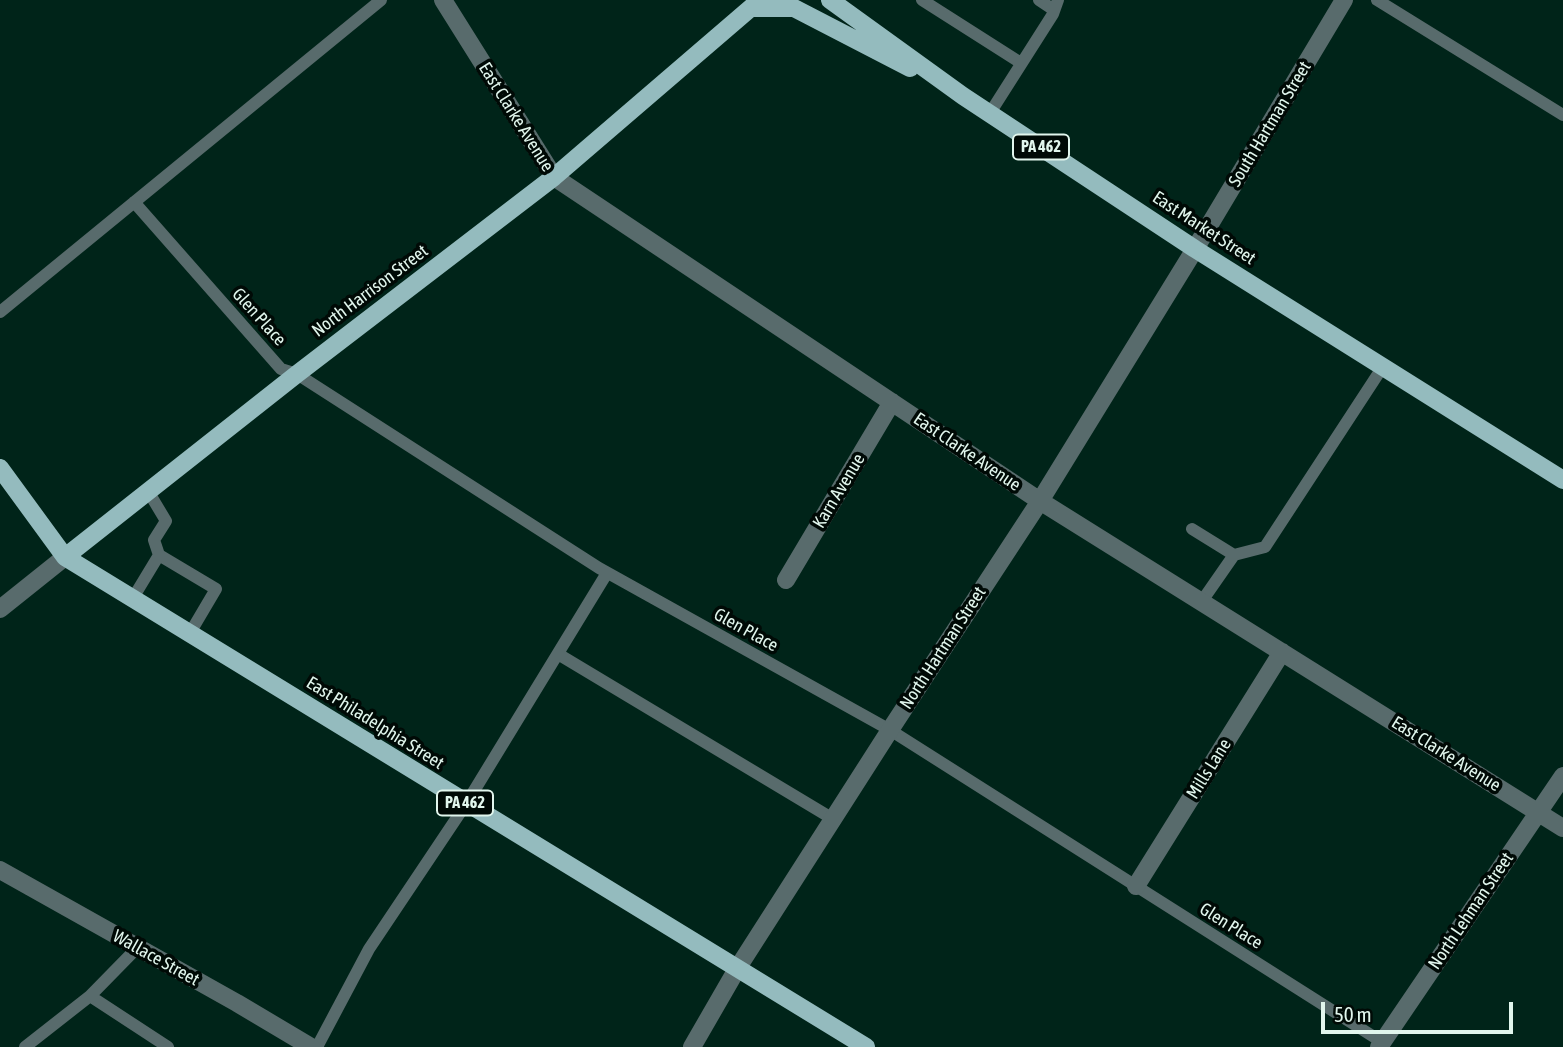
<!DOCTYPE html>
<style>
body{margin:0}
#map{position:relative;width:1563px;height:1047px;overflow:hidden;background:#002419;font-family:"Asap Condensed",sans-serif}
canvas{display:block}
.scale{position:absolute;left:1321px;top:1002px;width:192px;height:32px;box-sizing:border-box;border:4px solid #e1f6ed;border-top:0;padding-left:9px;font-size:21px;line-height:24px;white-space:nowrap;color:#e1f6ed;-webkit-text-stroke:5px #000a06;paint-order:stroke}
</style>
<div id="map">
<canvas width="1563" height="1047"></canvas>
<div class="scale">50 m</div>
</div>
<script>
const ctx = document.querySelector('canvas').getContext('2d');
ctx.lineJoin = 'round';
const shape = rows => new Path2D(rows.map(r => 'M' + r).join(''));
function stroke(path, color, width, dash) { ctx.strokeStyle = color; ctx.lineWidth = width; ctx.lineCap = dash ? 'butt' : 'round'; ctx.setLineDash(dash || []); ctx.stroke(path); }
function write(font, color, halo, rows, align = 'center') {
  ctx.font = font + ' "Asap Condensed",sans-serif'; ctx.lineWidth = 7; ctx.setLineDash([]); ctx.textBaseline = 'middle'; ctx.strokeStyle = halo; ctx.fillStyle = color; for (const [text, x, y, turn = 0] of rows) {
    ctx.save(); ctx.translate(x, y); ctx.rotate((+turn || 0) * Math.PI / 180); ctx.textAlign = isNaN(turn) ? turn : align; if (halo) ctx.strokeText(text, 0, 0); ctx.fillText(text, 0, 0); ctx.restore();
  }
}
stroke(shape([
 [922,0,1021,63],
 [1039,0,1054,10],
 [1377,0,1563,115],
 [990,113,1053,14,1058,0],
 [134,202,281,369,297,374,599,568,890,730,1382,1042],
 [0,312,381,0],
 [148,491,166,521,154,540,159,555],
 [1192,529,1234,555],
 [133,598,159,555,216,589,190,633],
 [1202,601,1234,555,1265,547,1382,368],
 [558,654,833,819],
 [90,996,168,1047],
 [25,1047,90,996,138,947],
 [317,1047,369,949,466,804,607,573]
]), '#586b6c', 12);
stroke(shape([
 [443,0,554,177,1040,501,1563,828],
 [786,580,892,402],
 [0,609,65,557],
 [0,870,237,1003,311,1047],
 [1136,886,1282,652],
 [692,1047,737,969,890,730,1040,501,1195,249,1344,0],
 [1379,1047,1563,776]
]), '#586b6c', 18);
stroke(shape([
 [830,0,963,96,1195,249,1563,480],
 [752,8,794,8,910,68],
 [0,468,65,557,866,1047],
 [65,557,297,374,554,177,760,0]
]), '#94bbbe', 18);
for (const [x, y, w] of [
 [1041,147,56],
 [465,803,56]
]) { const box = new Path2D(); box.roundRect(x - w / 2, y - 12.5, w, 25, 5); ctx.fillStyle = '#000a06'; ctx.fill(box); stroke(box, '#e1f6ed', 2); }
write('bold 16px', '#e1f6ed', null, [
 ["PA 462",1041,147],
 ["PA 462",465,803]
]);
write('18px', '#e1f6ed', '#000a06', [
 ["East Clarke Avenue",516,117,58],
 ["South Hartman Street",1270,124,-59],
 ["East Market Street",1204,228,33],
 ["North Harrison Street",370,291,-37],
 ["Glen Place",259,317,48],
 ["East Clarke Avenue",967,452,34],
 ["Karn Avenue",839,491,-59],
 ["Glen Place",746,630,29],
 ["North Hartman Street",943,648,-57],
 ["East Philadelphia Street",375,723,32],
 ["East Clarke Avenue",1446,754,32],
 ["Mills Lane",1209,769,-58],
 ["North Lehman Street",1471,911,-56],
 ["Glen Place",1231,926,32],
 ["Wallace Street",156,958,29]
]);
</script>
